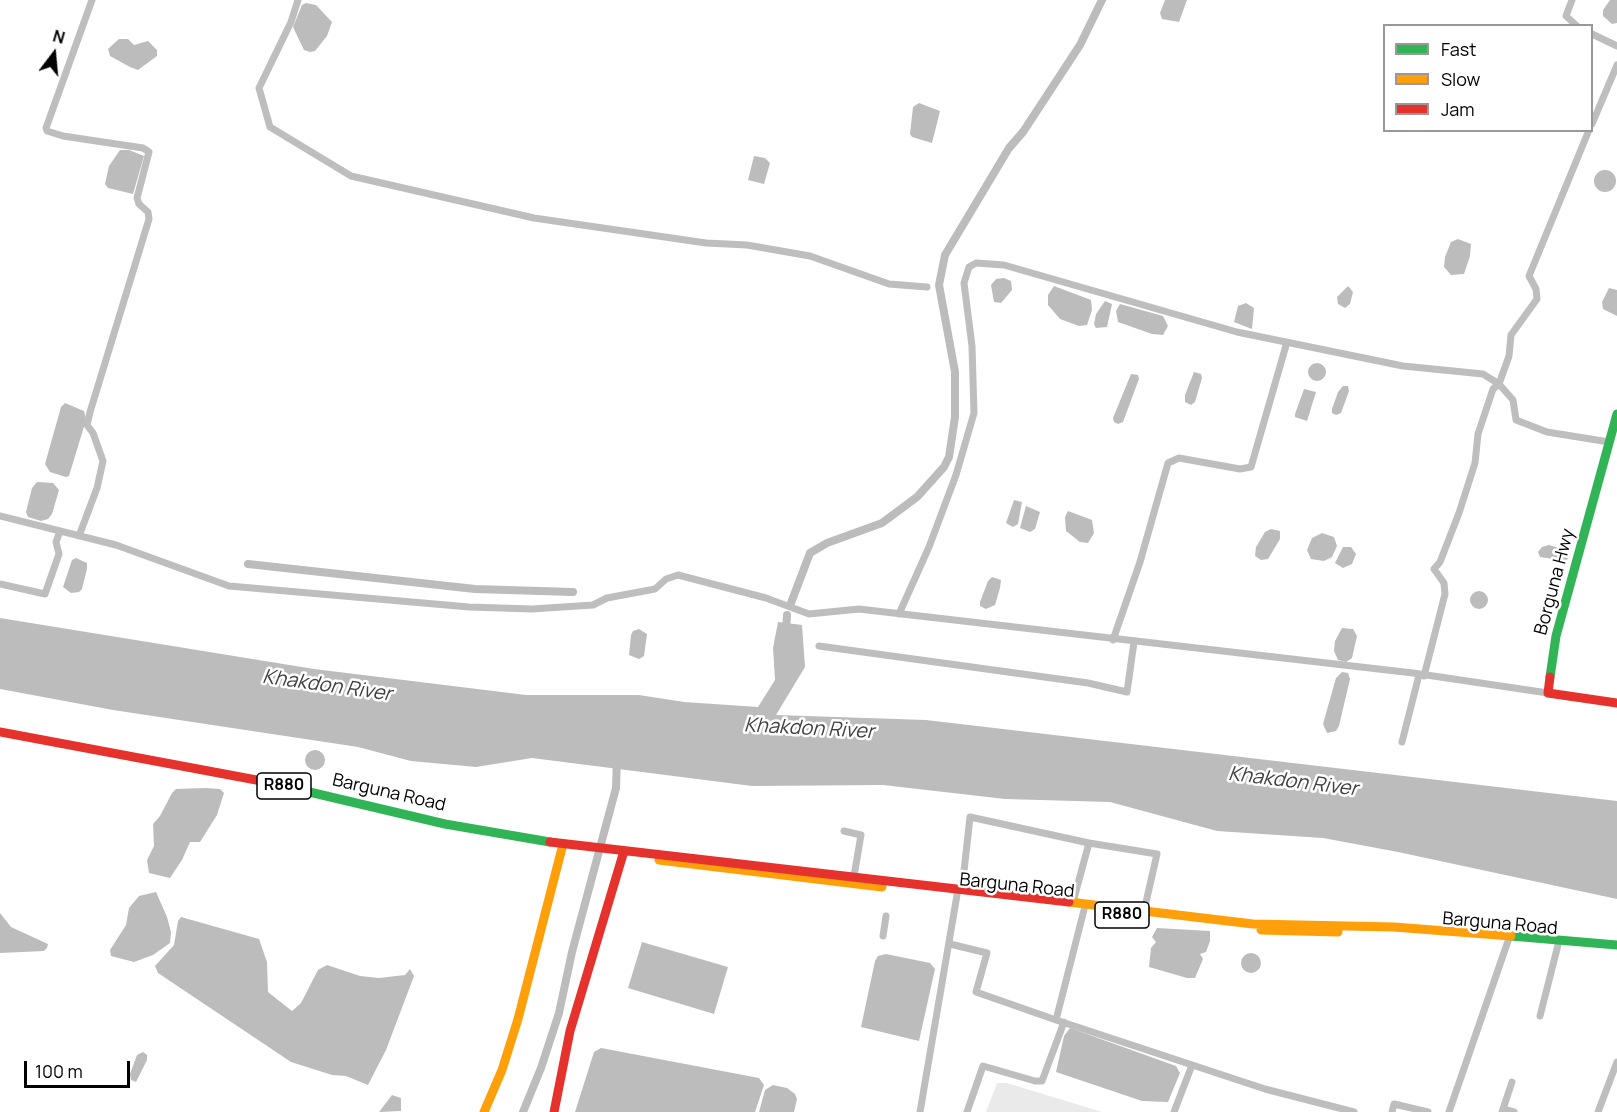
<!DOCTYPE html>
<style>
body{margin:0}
#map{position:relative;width:1617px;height:1112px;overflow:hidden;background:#fff;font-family:Manrope,sans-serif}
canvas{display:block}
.legend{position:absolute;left:1383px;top:24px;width:210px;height:108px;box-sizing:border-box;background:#fff;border:2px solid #999;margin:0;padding:8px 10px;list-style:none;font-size:18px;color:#000}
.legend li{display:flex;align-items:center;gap:12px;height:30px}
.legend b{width:30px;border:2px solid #999}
.north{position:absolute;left:24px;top:24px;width:60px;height:60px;-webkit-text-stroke:4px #fff;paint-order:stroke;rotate:16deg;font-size:16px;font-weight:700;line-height:24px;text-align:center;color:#000}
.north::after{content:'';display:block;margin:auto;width:21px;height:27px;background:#000;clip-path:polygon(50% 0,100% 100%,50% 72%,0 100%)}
.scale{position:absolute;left:24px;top:1061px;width:106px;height:27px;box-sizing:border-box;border:3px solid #000;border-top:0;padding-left:8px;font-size:18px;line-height:21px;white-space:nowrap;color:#000;-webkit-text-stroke:4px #fff;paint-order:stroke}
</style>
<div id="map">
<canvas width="1617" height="1112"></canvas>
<ul class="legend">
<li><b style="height:8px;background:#30b455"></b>Fast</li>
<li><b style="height:8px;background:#ff9f0a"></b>Slow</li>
<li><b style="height:8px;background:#e5322d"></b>Jam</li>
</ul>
<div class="north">N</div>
<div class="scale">100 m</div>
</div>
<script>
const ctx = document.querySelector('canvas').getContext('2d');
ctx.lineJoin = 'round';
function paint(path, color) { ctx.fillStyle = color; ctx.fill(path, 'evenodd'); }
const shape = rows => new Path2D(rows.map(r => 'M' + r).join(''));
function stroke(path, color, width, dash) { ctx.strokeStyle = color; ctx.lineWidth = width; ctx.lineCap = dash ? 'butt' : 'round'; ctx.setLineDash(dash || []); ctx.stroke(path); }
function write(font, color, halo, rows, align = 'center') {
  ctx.font = font + ' Manrope,sans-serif'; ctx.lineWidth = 5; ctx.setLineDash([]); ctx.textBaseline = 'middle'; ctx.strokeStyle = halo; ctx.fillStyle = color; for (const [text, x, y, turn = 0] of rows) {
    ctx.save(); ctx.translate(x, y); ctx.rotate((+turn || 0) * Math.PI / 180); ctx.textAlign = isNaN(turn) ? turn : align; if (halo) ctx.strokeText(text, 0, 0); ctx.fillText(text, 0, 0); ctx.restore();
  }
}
paint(shape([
 [997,1083,1007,1083,1102,1112,986,1112]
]), '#eaeaea');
paint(shape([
 [1165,0,1187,0,1179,22,1162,19,1160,13],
 [1610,0,1617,0,1617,23,1612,24,1603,16,1603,10],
 [306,3,316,5,332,22,327,36,315,51,310,52,304,50,293,27,302,5],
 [119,39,128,39,134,45,148,41,157,50,157,56,138,70,130,67,110,56,108,49],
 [919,103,940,111,932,143,912,137,910,134,913,107],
 [120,150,129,150,144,156,133,194,108,188,105,184,109,166],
 [754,156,765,158,770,163,764,184,748,180],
 '1594 181a11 11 0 1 1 22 0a11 11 0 1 1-22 0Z',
 [1458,239,1471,244,1470,256,1464,274,1451,275,1444,267,1445,257,1451,242],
 [1004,278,1011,281,1012,290,1001,303,994,302,991,285,996,279],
 [1054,286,1091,300,1092,310,1087,325,1079,326,1060,319,1048,305,1048,295],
 [1348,286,1353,292,1350,304,1345,308,1338,304,1337,297],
 [1609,288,1617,290,1617,316,1603,309,1602,302],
 [1105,301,1112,304,1107,327,1096,328,1094,324,1096,314],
 [1246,303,1254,308,1252,329,1234,322,1238,306],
 [1120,304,1163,316,1168,326,1163,335,1152,334,1118,322,1116,311],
 '1308 372a9 9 0 1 1 18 0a9 9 0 1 1-18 0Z',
 [1194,372,1201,374,1202,378,1195,402,1191,405,1185,402,1185,395],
 [1131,374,1138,375,1139,379,1123,422,1118,424,1114,422,1113,418],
 [1343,386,1348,386,1349,391,1341,413,1336,415,1332,413,1332,409,1338,392],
 [1304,389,1316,392,1307,421,1295,417,1295,414],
 [65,403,84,411,86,420,69,476,66,477,50,472,45,464,61,407],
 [37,482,53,483,59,490,52,514,48,519,41,521,28,517,26,512,32,488],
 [1014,500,1022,502,1018,524,1013,527,1006,523],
 [1026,506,1040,512,1035,529,1030,532,1020,528],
 [1068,511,1092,520,1094,533,1088,543,1080,542,1066,531,1065,517],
 [1271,529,1280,531,1280,539,1268,559,1261,560,1255,556,1256,547,1265,532],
 [1322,533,1334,537,1337,546,1332,557,1324,561,1311,559,1307,550,1312,538],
 [1549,545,1562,549,1570,556,1566,561,1540,557,1538,552,1542,547],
 [1343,547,1351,547,1356,554,1352,564,1343,568,1335,563],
 [76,558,87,563,87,569,82,589,79,592,71,593,63,587,72,560],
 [992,577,1001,580,1000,588,995,605,986,609,980,606,980,602,988,581],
 '1470 600a9 9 0 1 1 18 0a9 9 0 1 1-18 0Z',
 [0,618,314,669,526,695,639,695,684,702,758,707,775,680,773,648,778,622,802,625,805,667,776,715,926,720,1617,801,1617,899,1398,852,1323,838,1217,831,1110,802,1005,799,883,785,752,786,532,758,476,767,411,761,358,747,113,710,0,689],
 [1342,628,1353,629,1357,636,1352,658,1346,662,1338,660,1334,651,1335,641],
 [639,629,647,634,644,656,639,659,629,655,631,635,633,631],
 [1342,672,1348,673,1350,679,1339,726,1336,731,1327,733,1323,724,1336,678],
 '305 760a10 10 0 1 1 20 0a10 10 0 1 1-20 0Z',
 [206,788,220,789,224,793,217,815,200,842,190,842,182,860,170,878,149,873,147,860,154,846,153,824,160,816,172,793,176,789],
 [156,892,167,917,171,932,170,943,153,955,134,962,111,956,110,950,126,925,129,908,139,896],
 [0,913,11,927,48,944,47,948,44,951,0,953],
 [181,917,259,939,267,962,268,992,292,1011,301,1003,318,970,327,965,360,976,379,978,405,975,410,969,414,976,386,1050,368,1085,346,1076,332,1075,291,1062,158,973,155,966,174,945,178,921],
 [1157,928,1210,931,1210,941,1206,952,1200,954,1203,959,1195,978,1187,978,1149,967,1151,948,1156,942,1152,937],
 [642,942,728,967,714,1014,628,988],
 '1241 963a10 10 0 1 1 20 0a10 10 0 1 1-20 0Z',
 [886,954,930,963,935,969,919,1041,861,1027,875,961,878,956],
 [1070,1028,1176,1066,1180,1073,1168,1102,1142,1101,1056,1072,1064,1036],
 [601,1048,759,1078,764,1085,755,1112,575,1112,594,1052],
 [143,1052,147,1055,147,1060,136,1082,131,1080,130,1074,137,1055],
 [773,1085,787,1088,795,1094,797,1099,794,1112,759,1112,765,1090],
 [392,1095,401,1098,401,1111,379,1112]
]), '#bcbcbc');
stroke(shape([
 [248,564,475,589,573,592],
 [791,603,810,553,827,543,882,523,917,497,944,467,949,457,955,417,955,372,939,285,945,255,1009,148,1023,132,1080,45,1102,0],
 [786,631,787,615],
 [523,1112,541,1068,559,1013,572,952,616,788,617,758]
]), '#bcbcbc', 8);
stroke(shape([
 [298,0,291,22,259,88,270,127,351,176,534,218,706,243,747,245,810,256,889,284,927,287],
 [1572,0,1566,16,1577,26],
 [1592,34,1617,46],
 [1592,124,1617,65],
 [0,516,116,545,229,586,469,607,532,609,593,605,607,598,655,589,666,579,678,575,766,598,809,614,859,609,1413,673,1548,693],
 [79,536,97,488,103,461,93,433,87,425,90,412,149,219,148,212,139,204,137,198,149,152,143,148,63,136,47,131,46,128,92,0],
 [0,584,45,594,59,554,56,542,60,531],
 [899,614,929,547,956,475,974,413,972,346,964,283,969,267,976,263,1004,265,1237,332,1403,366,1483,374,1499,384,1513,400,1516,420,1547,432,1609,442],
 [1113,640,1140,562,1168,463,1179,458,1240,469,1251,467,1287,342],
 [819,646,1088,683,1127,692,1134,642],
 [1424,676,1445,594,1444,583,1434,569,1440,562,1459,513,1475,463,1478,434,1493,389,1499,384,1509,356,1511,335,1537,299,1536,289,1529,276,1589,130],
 [1402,742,1419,675],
 [844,831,861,835,854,876],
 [1089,843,1157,854,1144,911],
 [962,889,970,817,1089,843,1073,902],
 [1084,910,1056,1020,1265,1089,1354,1112],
 [883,936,886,916],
 [950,944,987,953,976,992,1056,1020],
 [1540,1016,1558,945],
 [1503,1109,1514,1112],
 [920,1112,957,895],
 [967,1112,983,1066,1035,1081,1042,1081,1064,1022],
 [1174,1112,1192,1065],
 [1392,1112,1394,1104,1428,1112],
 [1449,1112,1508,941],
 [1502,1112,1512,1082],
 [1598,1112,1617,1062]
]), '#bebebe', 7);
stroke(shape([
 [1550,677,1556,636,1617,414],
 [267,782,445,824,550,842],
 [1511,936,1617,945]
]), '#30b455', 9);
stroke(shape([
 [659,860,882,887],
 [1069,902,1253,924,1394,927,1511,936],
 [1261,930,1338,932],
 [484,1112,502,1070,518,1019,563,844]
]), '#ff9f0a', 9);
stroke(shape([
 [1550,677,1548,693,1617,703],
 [0,732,267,782],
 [550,842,1069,902],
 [554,1112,570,1031,624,851]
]), '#e5322d', 9);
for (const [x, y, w] of [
 [284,786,54],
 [1122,915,54]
]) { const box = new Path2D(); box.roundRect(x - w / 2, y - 13, w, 26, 4.5); ctx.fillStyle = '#fff'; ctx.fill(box); stroke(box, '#000', 1.5); }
write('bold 16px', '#000', null, [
 ["R880",284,786],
 ["R880",1122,915]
]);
write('18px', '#000', '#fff', [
 ["Borguna Hwy",1555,582,-75],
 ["Barguna Road",389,793,13],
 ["Barguna Road",1017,886,6],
 ["Barguna Road",1500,924,5]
]);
write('italic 20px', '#404040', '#fff', [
 ["Khakdon River",327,686,8],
 ["Khakdon River",809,729,3],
 ["Khakdon River",1293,782,7]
]);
</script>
